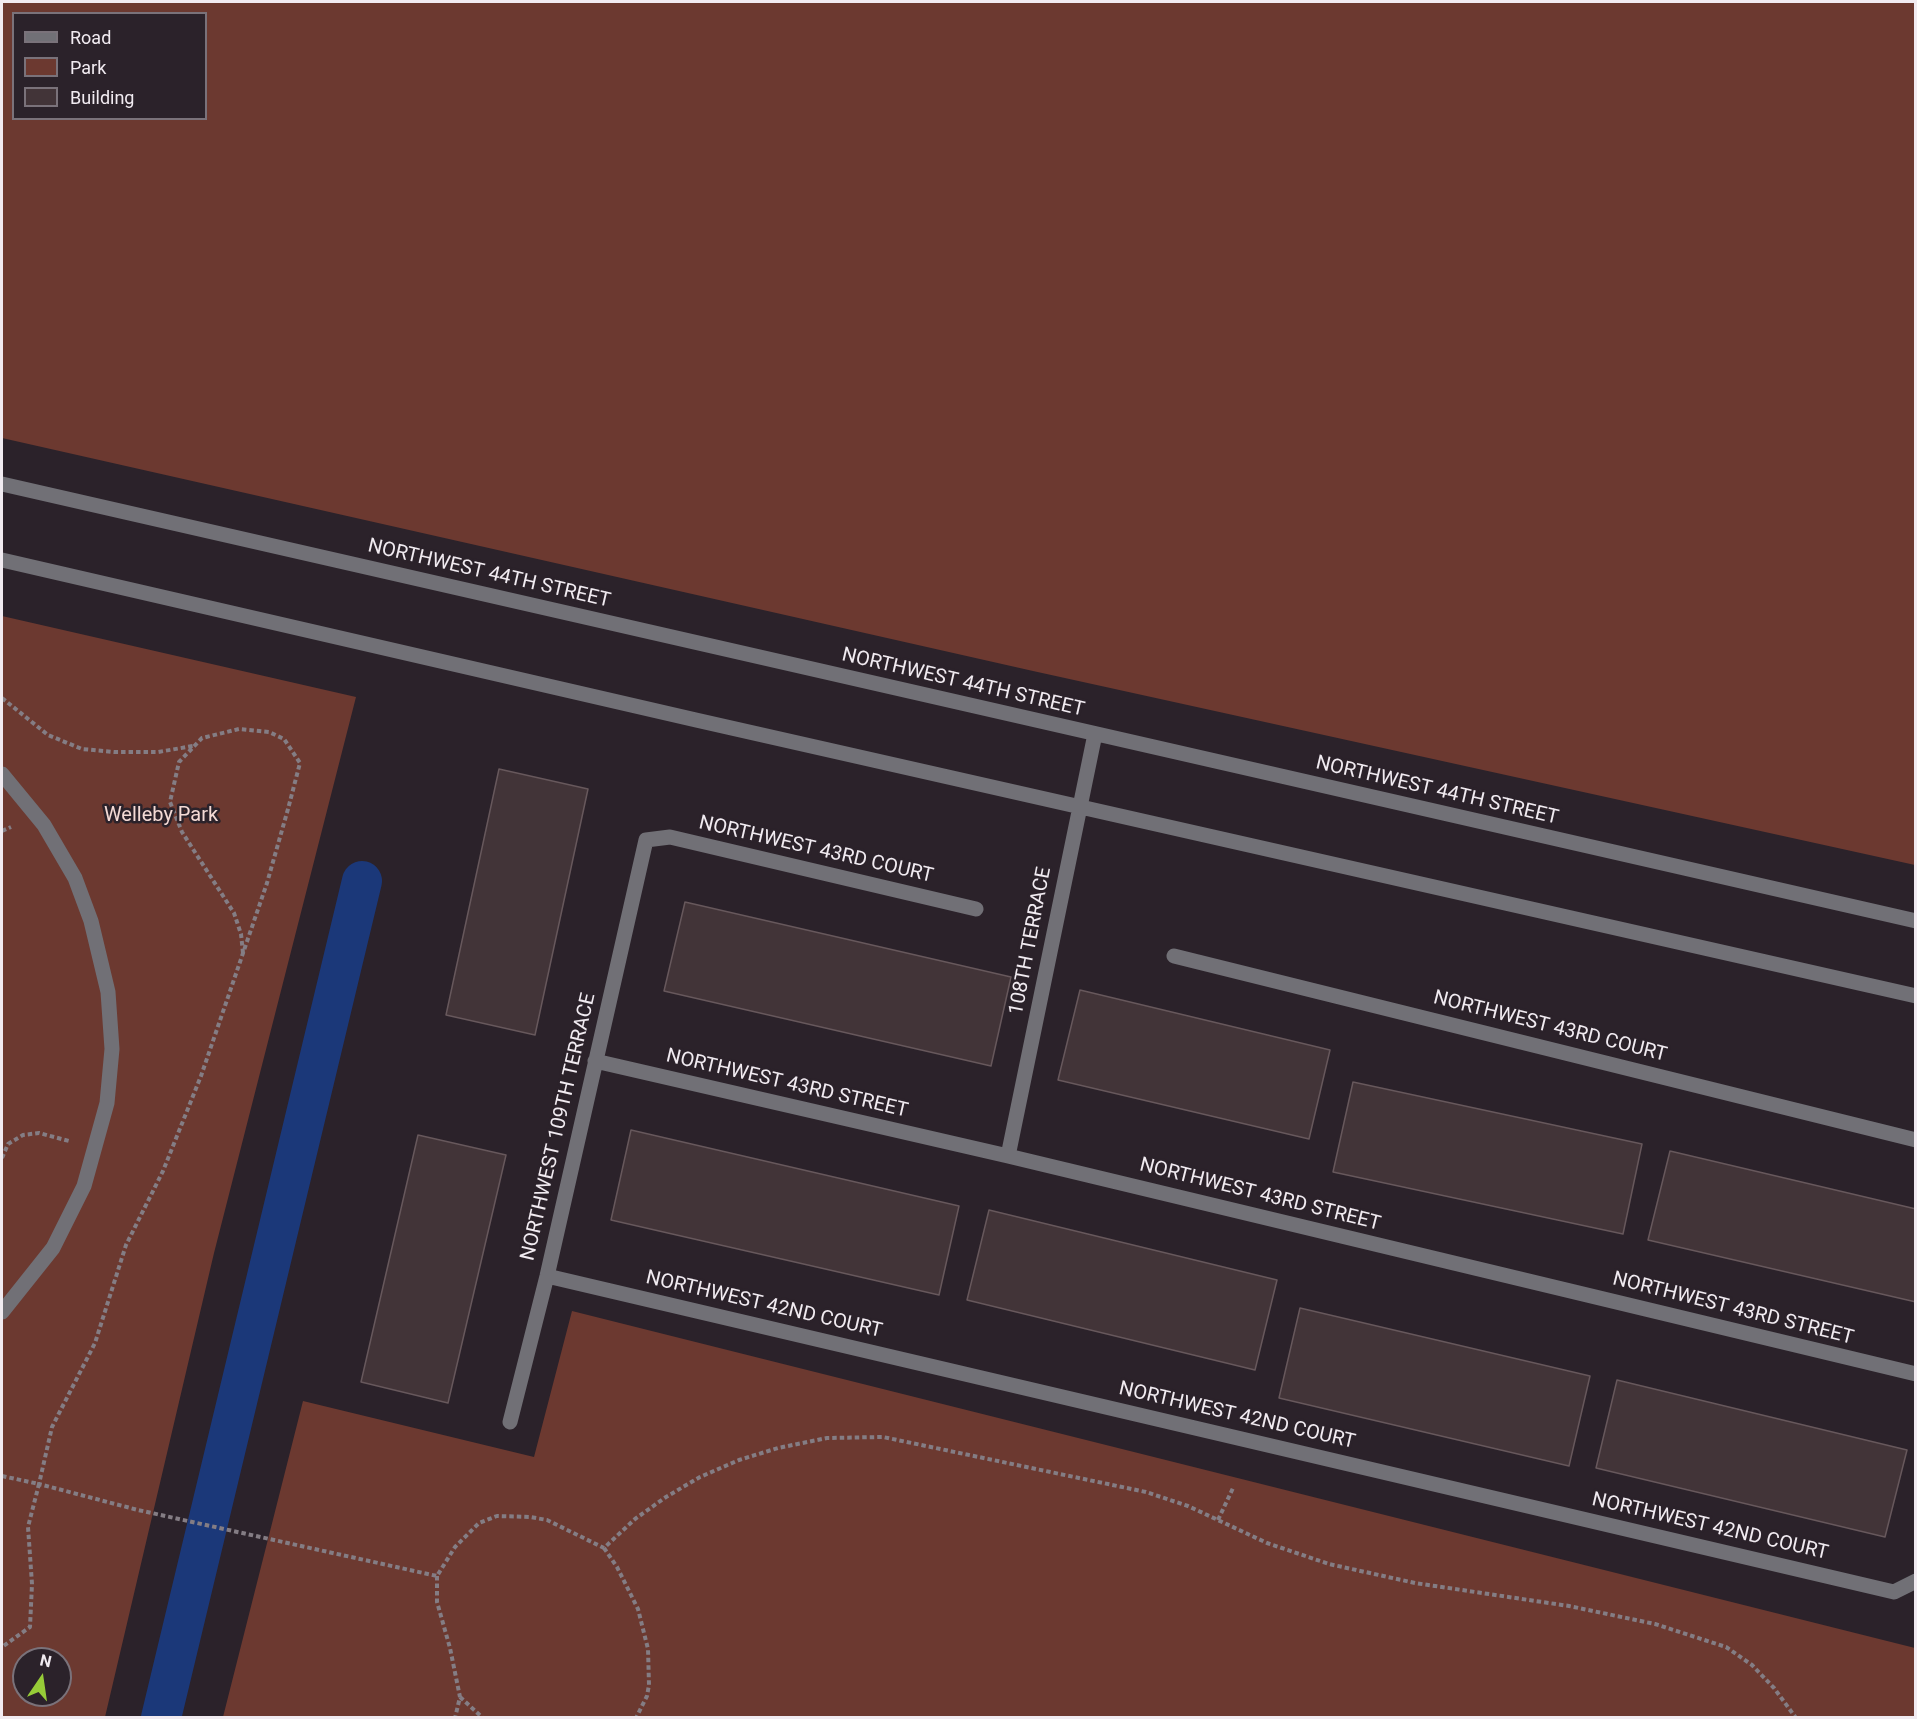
<!DOCTYPE html>
<style>
body{margin:0}
#map{position:relative;width:1917px;height:1719px;overflow:hidden;background:#2b222a;font-family:Roboto,sans-serif}
canvas{display:block}
.frame{position:absolute;inset:0;border:3px solid #f1ebf1;pointer-events:none}
.legend{position:absolute;left:12px;top:12px;width:195px;height:108px;box-sizing:border-box;background:#2b222a;border:2px solid #7a727a;margin:0;padding:8px 10px;list-style:none;font-size:18px;color:#f1ebf1}
.legend li{display:flex;align-items:center;gap:12px;height:30px}
.legend b{width:30px;border:2px solid #7a727a}
.north{position:absolute;left:12px;top:1647px;width:60px;height:60px;box-sizing:border-box;background:#2b222a;border:2px solid #7a727a;border-radius:50%;rotate:13deg;font-size:16px;font-weight:700;line-height:24px;text-align:center;color:#f1ebf1}
.north::after{content:'';display:block;margin:auto;width:21px;height:27px;background:#97cc38;clip-path:polygon(50% 0,100% 100%,50% 72%,0 100%)}
</style>
<div id="map">
<canvas width="1917" height="1719"></canvas>
<div class="frame"></div>
<ul class="legend">
<li><b style="height:8px;background:#717076"></b>Road</li>
<li><b style="height:16px;background:#6c3930"></b>Park</li>
<li><b style="height:16px;background:#423438"></b>Building</li>
</ul>
<div class="north">N</div>
</div>
<script>
const ctx = document.querySelector('canvas').getContext('2d');
ctx.lineJoin = 'round';
function paint(path, color) { ctx.fillStyle = color; ctx.fill(path, 'evenodd'); }
const shape = rows => new Path2D(rows.map(r => 'M' + r).join(''));
function stroke(path, color, width, dash) { ctx.strokeStyle = color; ctx.lineWidth = width; ctx.lineCap = dash ? 'butt' : 'round'; ctx.setLineDash(dash || []); ctx.stroke(path); }
function write(font, color, halo, rows, align = 'center') {
  ctx.font = font + ' Roboto,sans-serif'; ctx.lineWidth = 5; ctx.setLineDash([]); ctx.textBaseline = 'middle'; ctx.strokeStyle = halo; ctx.fillStyle = color; for (const [text, x, y, turn = 0] of rows) {
    ctx.save(); ctx.translate(x, y); ctx.rotate((+turn || 0) * Math.PI / 180); ctx.textAlign = isNaN(turn) ? turn : align; if (halo) ctx.strokeText(text, 0, 0); ctx.fillText(text, 0, 0); ctx.restore();
  }
}
paint(shape([
 [2,2,1915,2,1915,865,1033,671,2,438],
 [14,14,206,14,206,118,14,118],
 [2,616,356,697,214,1253,105,1717,2,1718],
 [24,1659,60,1659,60,1695,24,1695],
 [572,1311,1915,1648,1915,1717,223,1717,303,1401,534,1457]
]), '#6c3930');
stroke(shape([
 [161,1718,362,881]
]), '#1b3879', 40);
const building = shape([
 [499,769,588,789,535,1035,446,1015,499,769],
 [685,902,1011,977,991,1066,664,991,685,902],
 [1080,990,1330,1050,1309,1139,1058,1080,1080,990],
 [1353,1082,1642,1144,1623,1234,1333,1172,1353,1082],
 [631,1130,959,1206,939,1295,611,1220,631,1130],
 [418,1135,506,1155,448,1403,361,1382,418,1135],
 [1670,1151,1916,1209,1916,1302,1648,1240,1670,1151],
 [989,1210,1277,1280,1255,1370,967,1300,989,1210],
 [1300,1308,1590,1376,1569,1466,1279,1398,1300,1308],
 [1617,1380,1907,1450,1885,1537,1596,1468,1617,1380]
]);
paint(building, '#423438');
stroke(building, '#67585c', 1.5);
stroke(shape([
 [2,698,48,735,82,749,114,752,158,752,193,746],
 [2,831,11,827],
 [243,953,241,934,234,913,182,832,170,802,179,762,202,738,239,729,269,732,284,739,300,763,288,809,267,883,201,1076,163,1171,126,1245,95,1343,52,1427,39,1484,138,1510,437,1576,455,1547,479,1523,497,1516,530,1517,547,1520,604,1548,635,1519,666,1497,700,1477,739,1460,778,1448,827,1438,883,1437,1146,1492,1188,1506,1267,1543,1329,1564,1415,1583,1569,1606,1655,1624,1726,1647,1752,1665,1774,1688,1796,1718],
 [2,1158,8,1144,23,1135,39,1133,69,1141],
 [2,1476,39,1484,28,1527,32,1584,30,1627,2,1647],
 [1218,1520,1233,1488],
 [604,1548,617,1567,638,1609,648,1649,649,1685,647,1696,636,1718],
 [437,1576,437,1602,450,1648,460,1697,455,1718],
 [460,1697,483,1718]
]), '#847d84', 4, [4.5, 3]);
stroke(shape([
 [2,484,1916,921],
 [2,560,696,720,1916,996],
 [2,774,44,825,75,878,91,921,108,992,112,1049,107,1103,84,1186,53,1248,2,1312],
 [1174,956,1916,1140],
 [595,1061,1008,1156,1916,1374],
 [1008,1156,1095,734],
 [547,1276,1894,1592,1916,1581],
 [510,1422,547,1276,646,840,670,837,976,909]
]), '#717076', 15);
write('20px', '#f1ebf1', '#2b222a', [
 ["NORTHWEST 44TH STREET",489,574,13],
 ["NORTHWEST 44TH STREET",963,683,13],
 ["NORTHWEST 44TH STREET",1437,791,13],
 ["NORTHWEST 43RD COURT",816,850,13],
 ["108TH TERRACE",1031,941,-79],
 ["NORTHWEST 43RD COURT",1550,1027,14],
 ["NORTHWEST 43RD STREET",787,1084,13],
 ["NORTHWEST 109TH TERRACE",559,1127,-77],
 ["NORTHWEST 43RD STREET",1260,1195,14],
 ["NORTHWEST 42ND COURT",764,1305,13],
 ["NORTHWEST 43RD STREET",1733,1309,14],
 ["NORTHWEST 42ND COURT",1237,1416,13],
 ["NORTHWEST 42ND COURT",1710,1527,13]
]);
write('20px', '#f4dad5', '#2b222a', [
 ["Welleby Park",161,816]
]);
</script>
